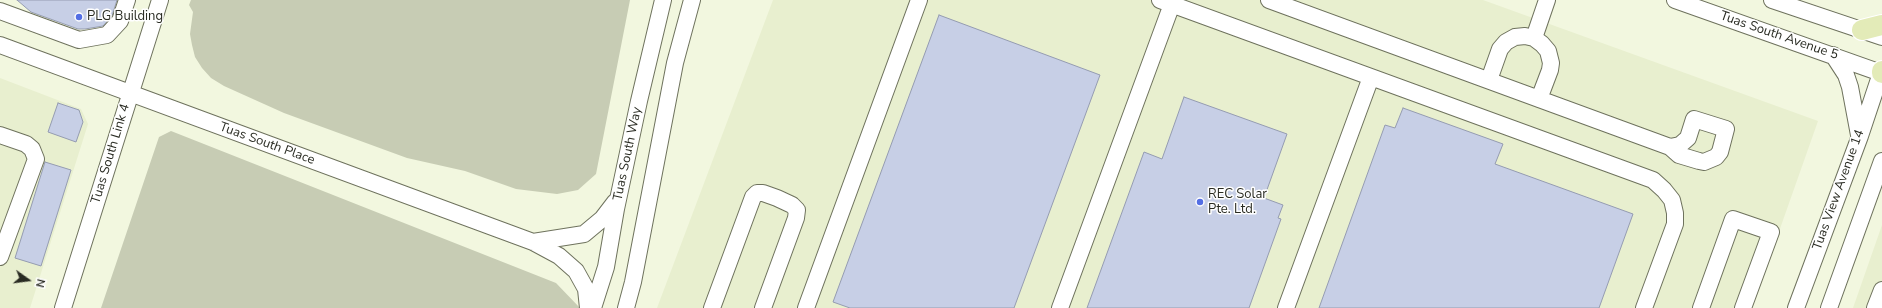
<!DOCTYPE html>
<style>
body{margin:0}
#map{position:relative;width:1882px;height:308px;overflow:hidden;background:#f2f7df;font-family:"Nunito Sans",sans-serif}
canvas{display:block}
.north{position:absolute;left:8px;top:260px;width:40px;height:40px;-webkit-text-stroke:3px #fff;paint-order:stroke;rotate:104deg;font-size:11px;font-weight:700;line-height:16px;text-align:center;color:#292b22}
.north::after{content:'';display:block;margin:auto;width:14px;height:18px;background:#292b22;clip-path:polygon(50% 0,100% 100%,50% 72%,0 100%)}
</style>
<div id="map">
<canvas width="1882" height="308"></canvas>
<div class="north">N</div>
</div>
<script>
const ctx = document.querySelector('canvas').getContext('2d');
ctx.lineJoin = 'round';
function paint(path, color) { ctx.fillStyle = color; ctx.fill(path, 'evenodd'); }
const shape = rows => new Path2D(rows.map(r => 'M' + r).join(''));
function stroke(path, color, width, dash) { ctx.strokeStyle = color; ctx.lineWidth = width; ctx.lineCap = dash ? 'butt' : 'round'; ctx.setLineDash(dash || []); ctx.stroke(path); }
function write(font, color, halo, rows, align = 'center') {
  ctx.font = font + ' "Nunito Sans",sans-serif'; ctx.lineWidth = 3; ctx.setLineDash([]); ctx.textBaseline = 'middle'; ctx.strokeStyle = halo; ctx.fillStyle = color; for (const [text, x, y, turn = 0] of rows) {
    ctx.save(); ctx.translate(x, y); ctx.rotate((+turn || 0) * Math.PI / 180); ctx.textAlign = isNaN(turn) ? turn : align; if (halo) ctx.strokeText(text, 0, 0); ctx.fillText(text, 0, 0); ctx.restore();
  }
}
paint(shape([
 [773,0,1483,0,1818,121,1752,308,657,308],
 [0,78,81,109,88,124,30,308,0,308],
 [1882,225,1882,308,1853,308]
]), '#e8efcf');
paint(shape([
 [191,0,630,0,596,174,578,190,557,194,516,189,465,171,407,158,284,113,224,86,211,78,202,68,195,57,192,45,190,34,193,12,189,5],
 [171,131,556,283,580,308,101,308,159,137]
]), '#c7ccb4');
const building = shape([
 [17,0,117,0,112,16,103,26,85,29,78,29,31,12,17,0],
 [939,15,1100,75,1014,308,850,308,833,302,939,15],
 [1184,97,1287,134,1264,198,1283,205,1278,218,1281,219,1249,308,1087,308,1144,152,1162,159,1184,97],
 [58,103,79,110,83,122,76,142,48,132,58,103],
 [1403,108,1503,144,1495,164,1633,214,1599,308,1319,308,1385,125,1395,128,1403,108],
 [45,162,71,170,41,266,15,258,45,162]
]);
paint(building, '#c7cfe6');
stroke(building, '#959cb1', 1);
const minor = shape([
 [1160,0,1653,180,1664,190,1672,200,1675,213,1675,224,1644,308],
 [1269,0,1670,147,1679,155,1699,161,1704,162,1716,157,1720,152,1726,129,1694,119,1688,138,1680,145,1670,147],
 [1675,0,1881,73,1860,136,1796,308],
 [1772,0,1882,37],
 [0,11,79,40,107,35,120,21,127,0],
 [1534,38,1547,0],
 [0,45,533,242,559,256,576,271,586,289,588,308],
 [1833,55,1846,75,1850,87,1859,135],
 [1489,80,1500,49,1506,42,1515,37,1525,36,1534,38,1542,44,1548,51,1551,63,1550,70,1539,99],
 [0,135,26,144,32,149,36,159,0,257],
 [533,242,584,234,602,219,615,202],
 [63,308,160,0],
 [593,308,606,267,616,209,639,101,663,0],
 [626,308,633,282,675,63,692,0],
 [712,308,753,197,757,193,763,193,777,198,792,205,797,210,796,218,763,308],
 [806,308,919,0],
 [1060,308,1172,4],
 [1286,308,1371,77],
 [1701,308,1733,219,1771,232,1743,308],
 [1829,308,1882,161],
 [1875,308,1882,290]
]);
const major = shape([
 [1862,30,1882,25],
 [1882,71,1882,73]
]);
stroke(minor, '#6e725d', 18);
stroke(major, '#fff', 22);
stroke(minor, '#fff', 16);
stroke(major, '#e3ebb8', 20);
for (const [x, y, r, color] of [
 [79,17,4,"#536ee4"],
 [1200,202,4,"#536ee4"]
]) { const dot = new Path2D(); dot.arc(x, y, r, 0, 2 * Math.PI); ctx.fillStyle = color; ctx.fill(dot); stroke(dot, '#fff', 1.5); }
write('13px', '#292b22', '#fff', [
 ["PLG Building",87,17],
 ["REC Solar",1208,195],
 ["Pte. Ltd.",1208,210]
], 'left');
write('13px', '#292b22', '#fff', [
 ["Tuas South Avenue 5",1779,36,19],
 ["Tuas South Place",267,144,20],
 ["Tuas South Link 4",111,154,-73],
 ["Tuas South Way",628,154,-78],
 ["Tuas View Avenue 14",1839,190,-70]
]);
</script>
